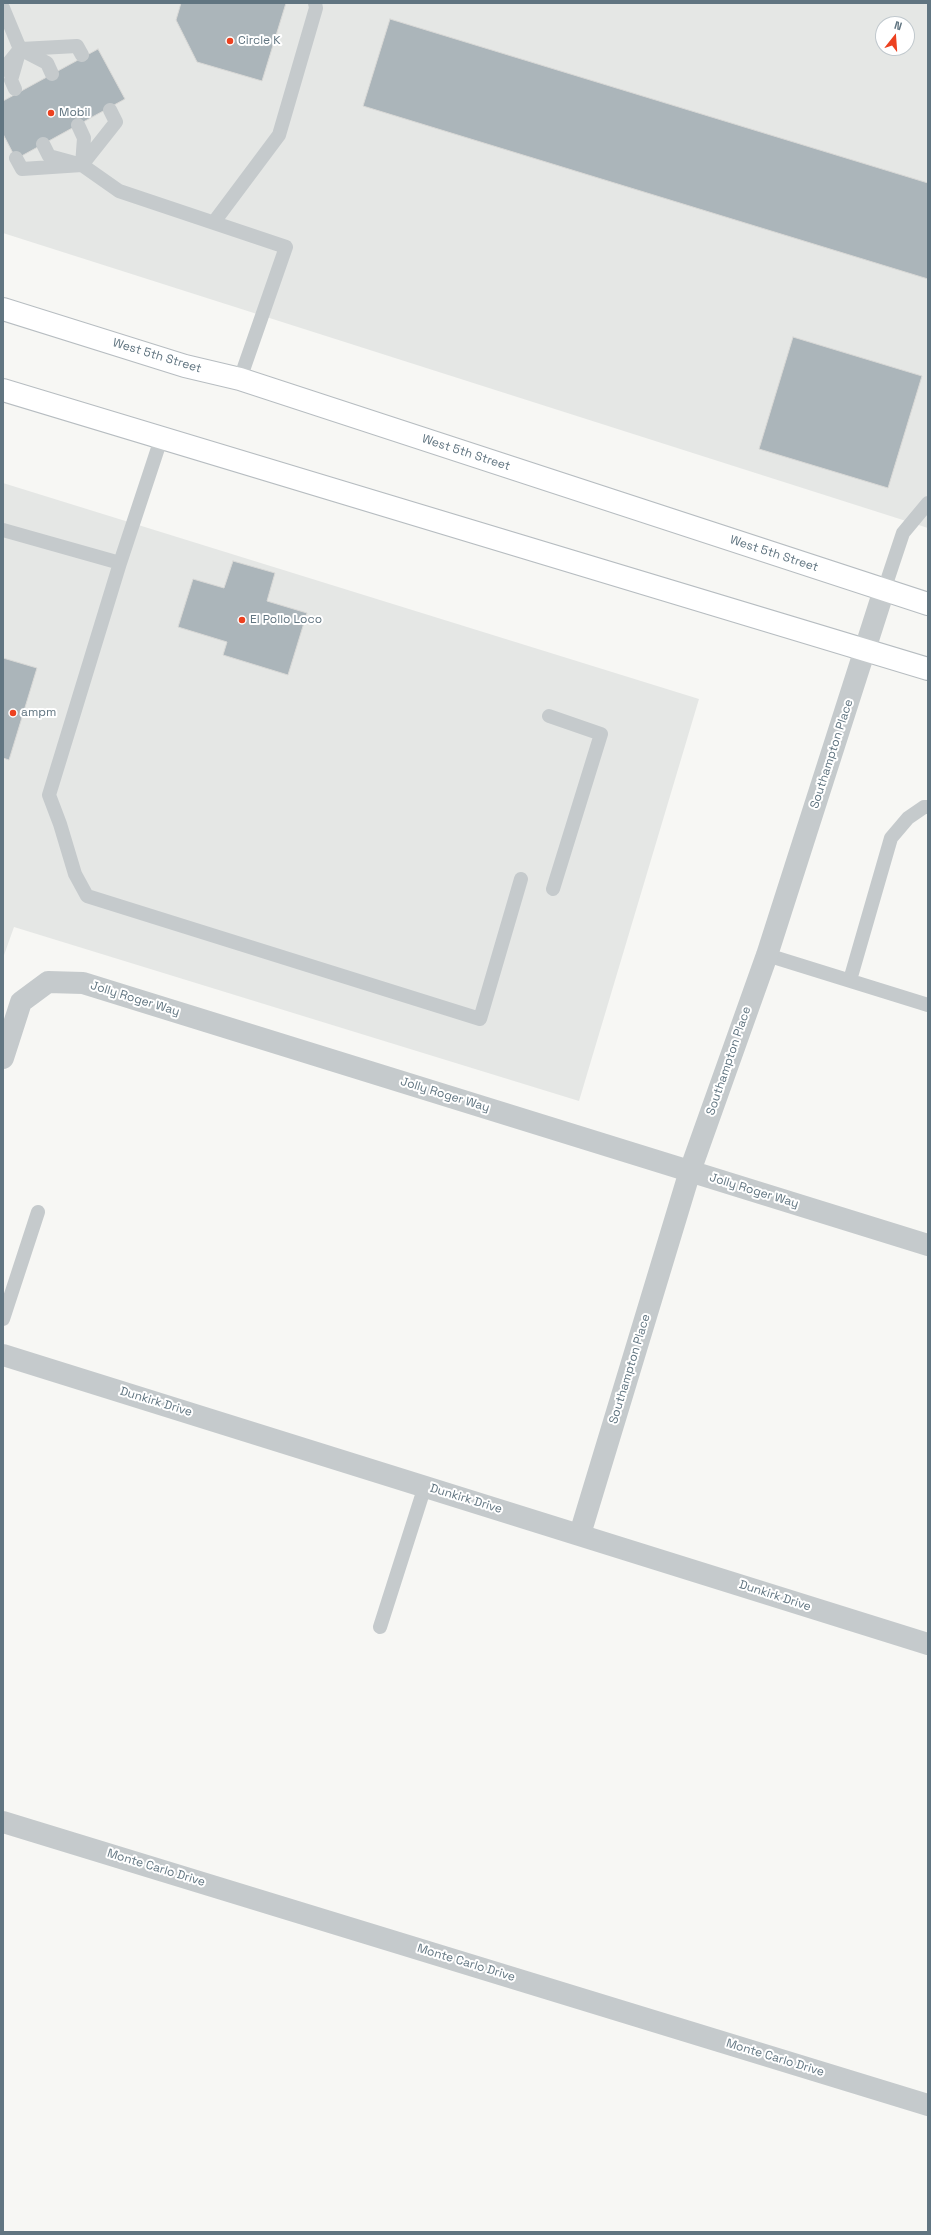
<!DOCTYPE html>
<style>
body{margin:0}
#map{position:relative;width:931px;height:2235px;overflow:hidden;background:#f7f7f4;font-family:"Space Grotesk",sans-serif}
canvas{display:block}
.frame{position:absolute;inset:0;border:4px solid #617581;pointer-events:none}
.north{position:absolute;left:875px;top:16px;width:40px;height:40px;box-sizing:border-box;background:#fff;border:1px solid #c0c8cd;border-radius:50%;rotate:17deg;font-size:11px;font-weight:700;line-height:16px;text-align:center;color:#617581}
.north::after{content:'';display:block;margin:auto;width:14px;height:18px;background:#ec4120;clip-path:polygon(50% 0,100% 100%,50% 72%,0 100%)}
</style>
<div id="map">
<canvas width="931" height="2235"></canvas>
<div class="frame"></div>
<div class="north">N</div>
</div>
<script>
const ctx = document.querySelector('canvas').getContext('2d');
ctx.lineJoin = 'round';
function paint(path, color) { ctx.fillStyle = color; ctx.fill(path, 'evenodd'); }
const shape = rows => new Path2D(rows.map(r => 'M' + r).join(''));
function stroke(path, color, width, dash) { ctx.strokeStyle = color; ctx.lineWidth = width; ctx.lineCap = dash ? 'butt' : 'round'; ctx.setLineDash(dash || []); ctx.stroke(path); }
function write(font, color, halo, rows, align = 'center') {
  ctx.font = font + ' "Space Grotesk",sans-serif'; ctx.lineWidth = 4; ctx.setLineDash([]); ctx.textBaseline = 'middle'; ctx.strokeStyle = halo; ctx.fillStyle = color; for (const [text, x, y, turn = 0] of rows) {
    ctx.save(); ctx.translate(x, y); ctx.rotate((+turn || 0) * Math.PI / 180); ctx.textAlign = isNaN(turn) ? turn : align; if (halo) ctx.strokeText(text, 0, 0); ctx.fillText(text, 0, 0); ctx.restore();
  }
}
paint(shape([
 [3,3,928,3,928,528,3,233],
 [883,24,907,24,907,48,883,48],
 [3,483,699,699,579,1101,14,927,3,958]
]), '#e5e7e5');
const building = shape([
 [181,3,286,3,262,81,197,62,176,20,181,3],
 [390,19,928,183,928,279,363,106,390,19],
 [98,49,125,99,16,159,3,134,3,101,98,49],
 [793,337,922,376,888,488,759,449,793,337],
 [233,561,275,573,267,601,307,613,288,675,223,655,227,642,178,627,193,579,224,588,233,561],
 [3,658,37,668,9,760,3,758,3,658]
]);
paint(building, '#abb5ba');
stroke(building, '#d9d9d7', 1);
const secondary = shape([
 [3,309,185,366,240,379,928,604],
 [3,390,928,669]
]);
stroke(secondary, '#b7bdc1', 24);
stroke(shape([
 [3,8,20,49,11,80,15,89],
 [21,49,77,46,82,55],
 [3,70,20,49,47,63,52,74],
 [78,125,84,138,82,165],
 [43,144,49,156,82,165,119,191,286,247,240,379],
 [16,158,22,169,82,165,116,122,110,110],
 [214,222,279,135,316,8,315,3],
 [161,439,120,563,49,795,60,824,75,874,87,896,480,1019,521,879],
 [3,530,120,563],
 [884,590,903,533,928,503],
 [549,716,601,734,553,889],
 [767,955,928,1005],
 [850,980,891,838,908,818,924,807,928,807],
 [3,1319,38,1212],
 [380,1627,425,1486]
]), '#c5cacc', 14);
stroke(shape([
 [3,1058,21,1002,48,982,83,983,928,1245],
 [3,1355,928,1644],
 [580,1534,690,1171,767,955,884,590],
 [3,1822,928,2105]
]), '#c5cacc', 22);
stroke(secondary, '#fff', 22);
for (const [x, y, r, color] of [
 [230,41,4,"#ec4120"],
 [51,113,4,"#ec4120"],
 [242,620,4,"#ec4120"],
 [13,713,4,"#ec4120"]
]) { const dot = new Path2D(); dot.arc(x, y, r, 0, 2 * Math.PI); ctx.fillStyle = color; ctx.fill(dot); stroke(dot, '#fff', 1.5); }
write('12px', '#617581', '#fff', [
 ["Circle K",238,41],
 ["Mobil",59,113],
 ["El Pollo Loco",250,620],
 ["ampm",21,713]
], 'left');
write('12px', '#617581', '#fff', [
 ["West 5th Street",157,356,17],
 ["West 5th Street",466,453,18],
 ["West 5th Street",774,554,18],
 ["Southampton Place",832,754,-72],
 ["Jolly Roger Way",135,999,17],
 ["Southampton Place",729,1061,-71],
 ["Jolly Roger Way",445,1095,17],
 ["Jolly Roger Way",754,1191,17],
 ["Southampton Place",630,1369,-73],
 ["Dunkirk Drive",156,1402,17],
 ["Dunkirk Drive",466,1499,17],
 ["Dunkirk Drive",775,1596,18],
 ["Monte Carlo Drive",156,1868,17],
 ["Monte Carlo Drive",466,1963,17],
 ["Monte Carlo Drive",775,2058,17]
]);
</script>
